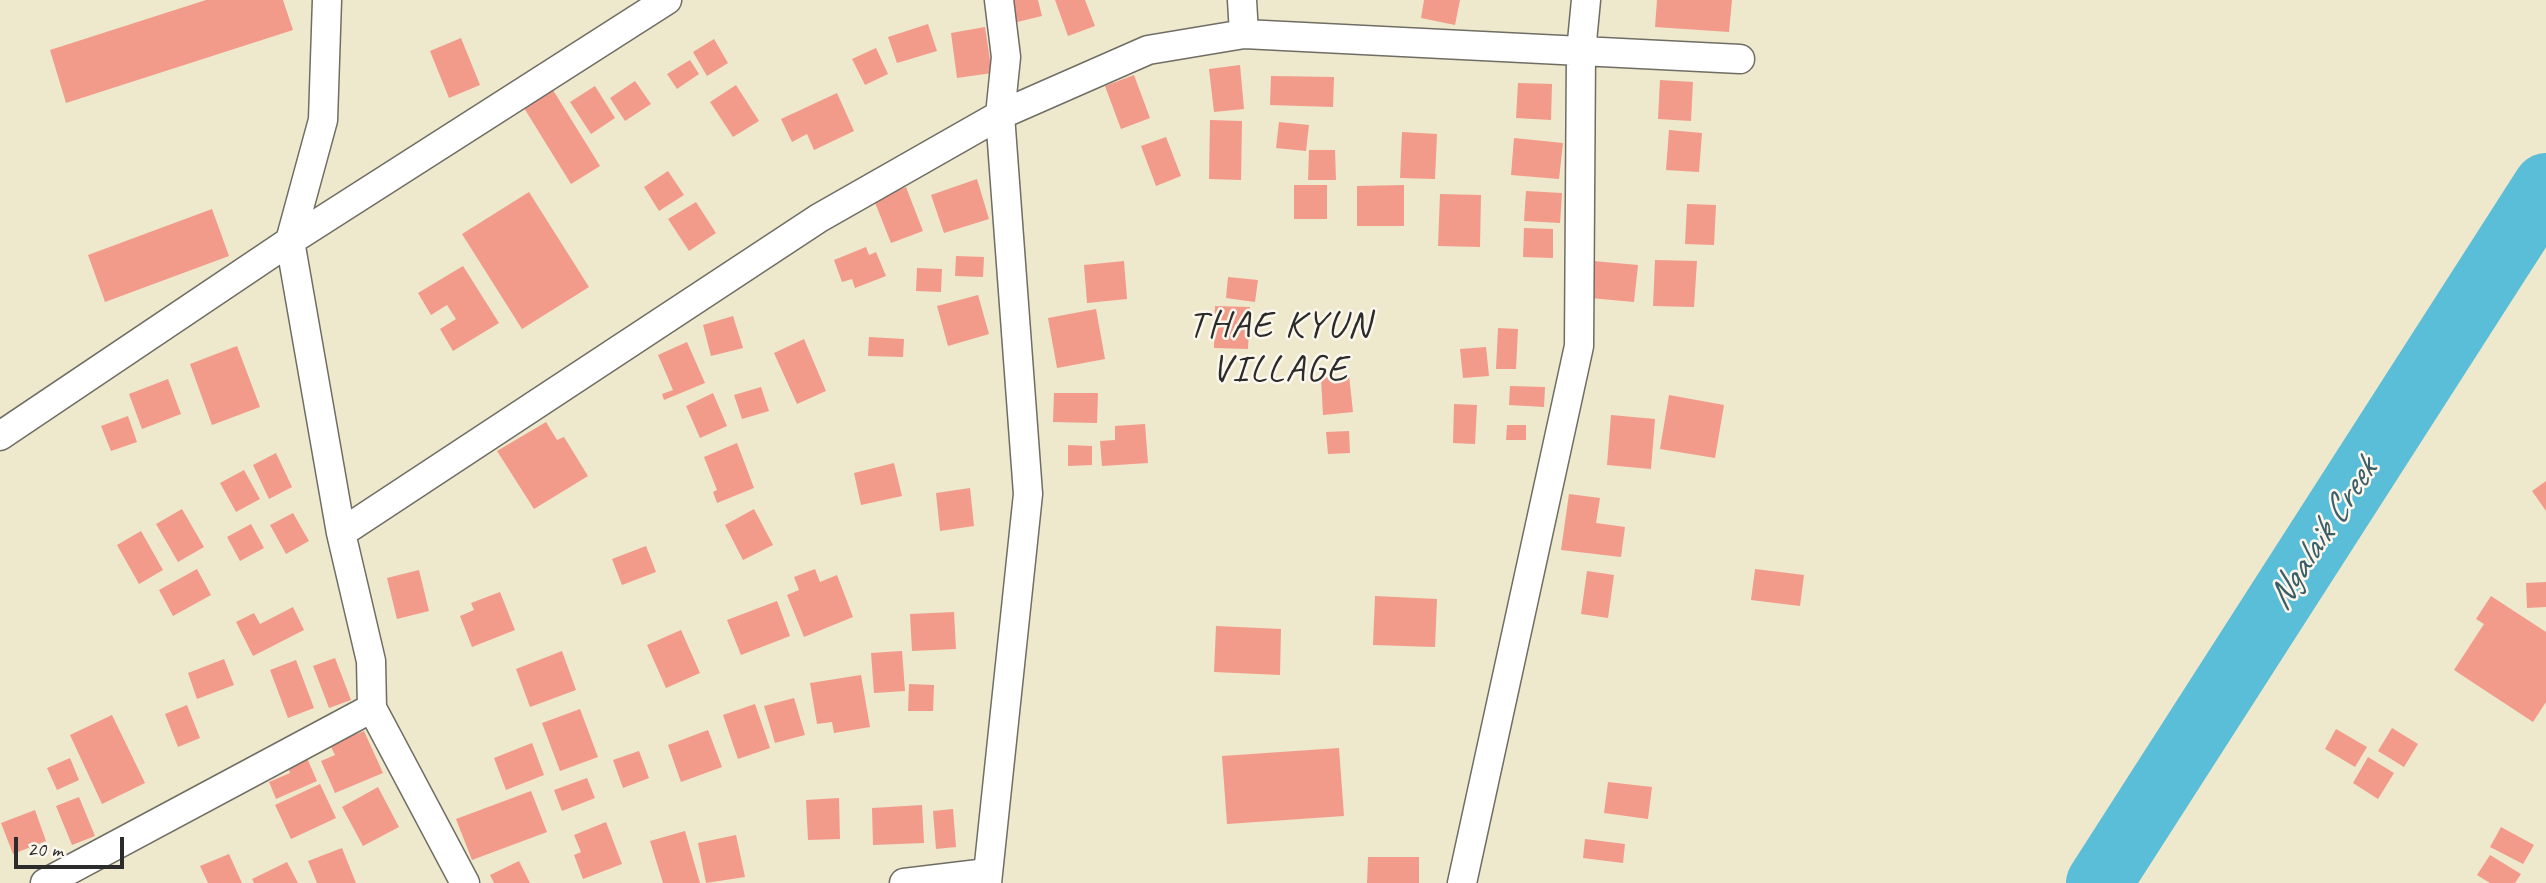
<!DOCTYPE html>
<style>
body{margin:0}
#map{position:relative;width:2546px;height:883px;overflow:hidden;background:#eee8cd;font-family:Caveat,sans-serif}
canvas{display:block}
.scale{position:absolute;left:14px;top:837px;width:110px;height:32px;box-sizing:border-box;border:4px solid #2b2b2b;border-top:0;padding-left:9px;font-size:21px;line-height:24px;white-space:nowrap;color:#2b2b2b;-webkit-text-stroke:5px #fbf7ec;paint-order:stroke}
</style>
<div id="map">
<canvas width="2546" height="883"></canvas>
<div class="scale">20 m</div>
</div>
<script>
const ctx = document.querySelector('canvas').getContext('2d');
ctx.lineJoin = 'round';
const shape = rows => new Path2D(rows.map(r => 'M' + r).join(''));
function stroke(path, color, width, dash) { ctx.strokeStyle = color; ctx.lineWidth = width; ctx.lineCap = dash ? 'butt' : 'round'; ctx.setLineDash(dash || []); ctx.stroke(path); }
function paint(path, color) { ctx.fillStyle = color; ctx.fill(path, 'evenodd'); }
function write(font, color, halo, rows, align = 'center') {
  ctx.font = font + ' Caveat,sans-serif'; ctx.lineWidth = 5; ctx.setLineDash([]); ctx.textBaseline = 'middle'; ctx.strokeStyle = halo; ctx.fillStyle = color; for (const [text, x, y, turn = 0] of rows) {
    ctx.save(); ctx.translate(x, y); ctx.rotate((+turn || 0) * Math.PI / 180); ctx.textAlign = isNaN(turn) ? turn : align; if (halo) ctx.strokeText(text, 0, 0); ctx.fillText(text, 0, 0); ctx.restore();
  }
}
stroke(shape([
 [2099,883,2546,186]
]), '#5abed8', 66);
paint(shape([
 [206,0,283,0,293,30,66,103,50,50],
 [1015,0,1038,0,1042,16,1009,24,1004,3],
 [1055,0,1085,0,1095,26,1068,36],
 [1424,0,1460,0,1455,25,1421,18],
 [1657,0,1732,0,1729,32,1655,27],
 [928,24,937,51,897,63,888,37],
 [985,27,992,73,957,78,951,33],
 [461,38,480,85,449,98,430,51],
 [714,39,728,63,707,76,693,52],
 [876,48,888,74,865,85,852,59],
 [690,60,699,74,677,89,667,74],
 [1240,65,1244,109,1214,112,1209,69],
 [1134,75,1150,118,1121,129,1105,86],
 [1271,76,1334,77,1333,107,1270,105],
 [1660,80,1693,82,1691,121,1658,119],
 [635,81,651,104,625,121,610,98],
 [1518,83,1552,84,1551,120,1516,118],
 [736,85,759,121,733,137,710,102],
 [595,86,615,118,591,134,570,102],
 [553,90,600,166,571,184,524,108],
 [837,93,854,131,814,150,807,134,792,142,781,119],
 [1210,120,1242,121,1241,180,1209,179],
 [1279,122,1309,125,1306,151,1276,148],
 [1669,130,1702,133,1699,172,1666,170],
 [1402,132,1437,134,1435,179,1400,178],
 [1166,137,1181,176,1156,186,1141,146],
 [1514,138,1563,143,1559,179,1511,175],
 [1309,150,1335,150,1336,180,1308,180],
 [668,171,684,195,659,211,644,187],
 [977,179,989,219,944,233,931,195],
 [1294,185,1327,185,1327,219,1294,219],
 [1404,185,1404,226,1357,226,1357,186],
 [906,187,923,231,891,243,874,200],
 [1526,191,1562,193,1560,223,1524,221],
 [529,192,589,287,522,329,462,234],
 [1440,194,1481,195,1480,247,1438,246],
 [696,202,716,233,689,251,668,219],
 [1687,204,1716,205,1714,245,1685,244],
 [212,209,229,256,105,302,88,255],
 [1524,228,1553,229,1553,258,1523,257],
 [866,247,869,255,876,252,886,276,855,288,852,279,842,282,834,260],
 [956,256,984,257,983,277,955,276],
 [1655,260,1697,261,1694,307,1653,306],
 [1124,261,1127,299,1087,303,1084,265],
 [1593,261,1638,265,1634,302,1590,298],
 [463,266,499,323,453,351,440,329,456,319,447,305,431,315,418,293],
 [917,268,942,269,941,292,916,291],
 [1228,277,1258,280,1255,302,1226,298],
 [978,295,989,334,948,346,937,306],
 [1215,306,1250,307,1248,349,1214,348],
 [1096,309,1105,359,1057,368,1048,318],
 [733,316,743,348,711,356,703,325],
 [1498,328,1518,329,1516,369,1496,369],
 [869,337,904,339,903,357,868,356],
 [804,339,826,391,797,404,774,353],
 [687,342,705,383,664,400,662,394,673,390,658,355],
 [237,346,260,407,212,425,190,364],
 [1486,347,1489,376,1463,378,1460,349],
 [1349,375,1353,412,1323,415,1321,378],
 [168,379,181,414,142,429,129,394],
 [1510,386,1545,387,1544,407,1509,405],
 [761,387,769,411,742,419,734,395],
 [713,393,727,426,700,438,686,406],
 [1054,393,1098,393,1097,423,1053,422],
 [1669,395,1724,405,1715,458,1660,449],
 [1454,404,1477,405,1475,444,1453,443],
 [1611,415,1655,419,1651,469,1607,465],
 [128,416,137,442,111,451,101,426],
 [546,422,557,440,564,437,588,476,534,509,497,451],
 [1145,424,1148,463,1102,466,1100,441,1115,440,1115,426],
 [1507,425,1526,425,1526,440,1506,440],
 [1349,431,1350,453,1328,454,1326,432],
 [737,443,754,488,717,503,713,492,717,490,704,457],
 [1068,445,1092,446,1092,465,1068,466],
 [276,453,292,487,269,499,253,465],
 [894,463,902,496,861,505,854,473],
 [244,470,260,499,236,512,220,483],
 [2546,481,2546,511,2532,491],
 [970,488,974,526,940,531,936,493],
 [1569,494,1600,498,1596,523,1625,527,1621,557,1561,550],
 [182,509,204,547,178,562,156,524],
 [754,509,773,545,743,560,725,525],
 [293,513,309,541,286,554,270,525],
 [251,524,264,548,240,561,227,537],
 [141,531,163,570,139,584,117,545],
 [646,546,656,572,622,585,612,559],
 [197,569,211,595,173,616,159,590],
 [815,569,820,582,837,575,853,617,804,637,787,595,799,590,794,577],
 [1755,569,1804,575,1800,606,1751,600],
 [419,570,429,611,397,619,387,578],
 [1587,571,1614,575,1608,618,1581,614],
 [2546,582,2546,607,2527,608,2526,583],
 [500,592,515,630,472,647,460,616,474,610,471,603],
 [1375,596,1437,599,1435,647,1373,645],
 [2491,596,2546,632,2546,702,2533,722,2454,670,2484,624,2476,619],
 [777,601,790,636,741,655,727,620],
 [293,607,304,630,253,656,236,622,254,613,260,624],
 [954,612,956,649,912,651,910,614],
 [1216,626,1281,629,1280,675,1214,672],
 [681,630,700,673,666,688,647,645],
 [562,651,576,690,530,707,516,669],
 [902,651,905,691,874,693,871,653],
 [335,658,351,700,329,708,313,666],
 [224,659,234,685,197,699,188,673],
 [296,660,314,708,288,718,270,670],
 [861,675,870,727,834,733,832,722,817,724,810,683],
 [909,684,934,685,933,711,908,711],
 [794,698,805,735,775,743,764,706],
 [755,704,770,748,738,759,723,715],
 [187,705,200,738,178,747,165,714],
 [580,709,598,757,560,771,542,723],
 [112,715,145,783,102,804,70,735],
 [2392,728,2418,744,2404,767,2378,751],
 [2336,729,2367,747,2355,767,2325,749],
 [708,730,722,767,681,782,668,745],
 [364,731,383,773,335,793,321,761,335,755,330,745],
 [532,743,544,775,506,790,494,758],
 [1339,748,1344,816,1227,824,1222,756],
 [639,751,649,778,623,788,613,760],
 [2368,757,2394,773,2378,799,2353,783],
 [70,758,79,780,57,790,47,768],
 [307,758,317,781,276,799,269,782,290,773,288,767],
 [587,778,595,798,562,811,554,790],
 [1608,782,1652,787,1648,819,1604,813],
 [320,784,336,818,291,839,275,805],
 [378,787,399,827,363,846,342,807],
 [531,791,547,832,472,860,456,819],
 [79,797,95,836,72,845,56,806],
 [839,798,840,839,808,840,806,800],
 [922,805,924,843,873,845,872,808],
 [953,809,956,847,936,849,933,811],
 [35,810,46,841,13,854,1,823],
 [606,822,622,864,583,879,574,855,581,852,574,835],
 [2501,827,2534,845,2523,864,2490,847],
 [685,831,700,883,663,883,650,841],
 [736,835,745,877,706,883,698,843],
 [1585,839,1625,844,1623,863,1583,858],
 [342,848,356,883,317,883,308,861],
 [229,854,242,883,208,883,200,866],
 [2490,855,2521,874,2515,883,2490,883,2477,875],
 [1368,857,1419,857,1419,883,1367,883],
 [519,861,530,883,494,883,490,875],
 [287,862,298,883,254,883,252,879]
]), '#f29b8a');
const street = shape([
 [327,0,323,120,290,241,341,533,371,661,372,708,465,883],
 [1242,0,1244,34],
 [0,436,290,241,667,0],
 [341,533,819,218,1000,115,1148,50,1244,34,1740,59],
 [45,883,372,708],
 [904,883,987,873],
 [987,883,1028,494,1000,115,1006,57,999,0],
 [1462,883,1579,346,1581,52,1586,0]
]);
stroke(street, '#6f6d64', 31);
stroke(street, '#fff', 28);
write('italic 37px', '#3b5e68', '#fbf7ec', [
 ["Ngalaik Creek",2323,535,-57]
]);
ctx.letterSpacing = '2px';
write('38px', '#2b2b2b', '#fbf7ec', [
 ["THAE KYUN",1280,326],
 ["VILLAGE",1280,370]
]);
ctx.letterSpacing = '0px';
</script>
